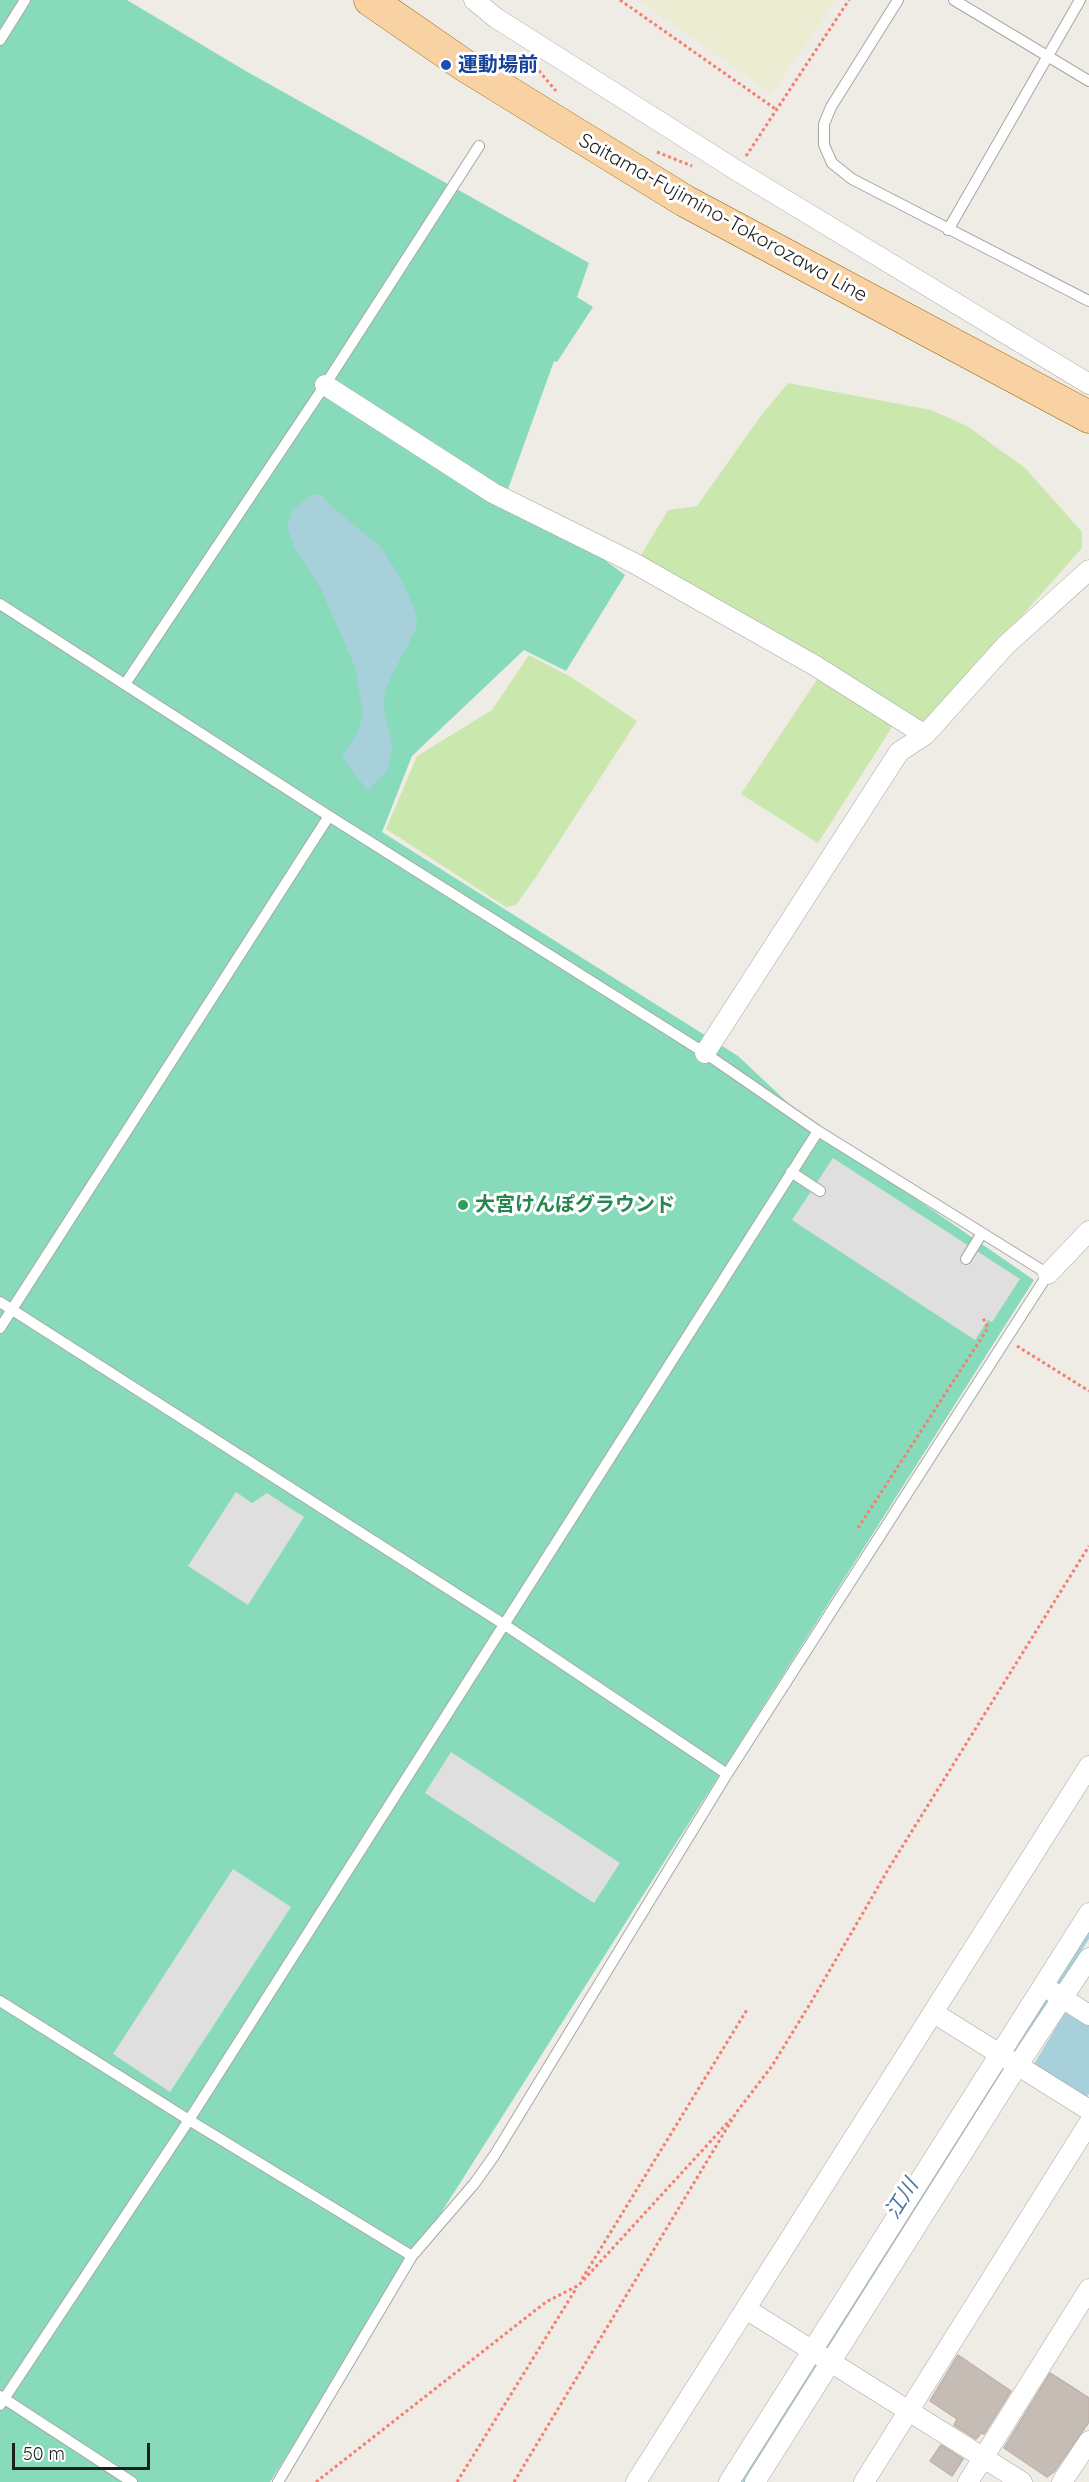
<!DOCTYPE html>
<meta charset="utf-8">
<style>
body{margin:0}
#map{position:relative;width:1089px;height:2482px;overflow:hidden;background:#efece6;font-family:Quicksand,sans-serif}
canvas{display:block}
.scale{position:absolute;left:12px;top:2443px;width:138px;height:27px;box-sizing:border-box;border:3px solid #1f1f1f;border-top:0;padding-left:8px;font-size:18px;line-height:21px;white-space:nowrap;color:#1f1f1f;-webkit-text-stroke:4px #fff;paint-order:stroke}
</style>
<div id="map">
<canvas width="1089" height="2482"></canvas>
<div class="scale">50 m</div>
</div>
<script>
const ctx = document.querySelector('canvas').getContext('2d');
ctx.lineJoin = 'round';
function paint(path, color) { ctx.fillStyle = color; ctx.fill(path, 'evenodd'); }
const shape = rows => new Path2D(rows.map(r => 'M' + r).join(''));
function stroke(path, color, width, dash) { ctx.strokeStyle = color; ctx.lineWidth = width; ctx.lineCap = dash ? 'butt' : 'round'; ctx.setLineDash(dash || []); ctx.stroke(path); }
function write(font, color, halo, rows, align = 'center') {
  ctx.font = font + ' Quicksand,"Noto Sans JP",sans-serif'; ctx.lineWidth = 6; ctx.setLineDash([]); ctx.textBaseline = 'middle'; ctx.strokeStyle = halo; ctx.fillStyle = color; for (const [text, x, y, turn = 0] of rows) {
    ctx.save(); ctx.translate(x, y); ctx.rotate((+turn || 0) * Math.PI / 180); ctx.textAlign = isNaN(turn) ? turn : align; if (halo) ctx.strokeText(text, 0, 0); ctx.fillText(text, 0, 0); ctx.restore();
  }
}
paint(shape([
 [639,0,836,0,771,94]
]), '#ebedd2');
paint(shape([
 [788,383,931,410,967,426,1025,468,1082,532,1082,548,926,724,638,560,668,510,697,506,760,417],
 [529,655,571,677,637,721,536,877,516,905,506,907,386,829,417,756,492,710],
 [820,675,894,724,818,843,741,794]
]), '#cae8ae');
paint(shape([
 [0,0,127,0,244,70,589,263,577,297,593,307,557,362,554,361,508,489,625,575,566,671,524,650,412,756,382,832,738,1056,818,1131,1034,1280,270,2482,0,2482]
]), '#87dbba');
paint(shape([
 [833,1158,1020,1279,992,1322,988,1320,975,1340,792,1220],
 [236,1492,252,1503,267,1493,304,1517,248,1605,188,1566],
 [451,1752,620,1863,594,1903,425,1793],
 [233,1869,291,1907,170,2092,113,2054]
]), '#dfdfdf');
paint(shape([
 [320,494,332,507,381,547,400,577,416,613,417,627,386,687,383,705,393,748,387,771,368,791,342,757,357,733,363,714,355,667,322,591,295,548,287,528,292,510,312,495],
 [1067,2009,1089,2023,1089,2094,1086,2097,1034,2064]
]), '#a8d0db');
stroke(shape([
 [743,2482,1089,1934]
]), '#a8d0db', 5);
const building = shape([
 [958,2355,1011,2391,984,2434,981,2433,976,2439,954,2425,957,2419,930,2401,958,2355],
 [1050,2373,1089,2398,1089,2422,1054,2472,1047,2477,1004,2448,1050,2373],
 [941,2445,963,2459,952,2476,930,2461,941,2445]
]);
paint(building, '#c4bcb5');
stroke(building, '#c1b3a8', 1.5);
const lane = shape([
 [898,0,831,107,824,124,824,145,832,163,852,179,1089,301],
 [954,0,1089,81],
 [0,40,25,0],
 [948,230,1080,0],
 [0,604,329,816,705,1053,818,1131,1048,1274,727,1774,494,2156,474,2184,412,2256,278,2482],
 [125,684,325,385,479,146],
 [791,1172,820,1191],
 [966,1259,982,1233],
 [0,1302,505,1625,727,1774],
 [0,1328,329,816],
 [0,2001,189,2120,412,2256],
 [0,2396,132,2482],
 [0,2405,189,2120,818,1131]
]);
const street = shape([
 [474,0,496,18,736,170,1089,384],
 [325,385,493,493,632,562,814,665,925,735],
 [705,1053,899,752,925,735,1006,645,1089,570],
 [1048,1274,1089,1231],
 [1053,1992,1089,2015],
 [934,2013,1089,2110],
 [746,2309,1022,2482],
 [636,2482,1089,1766],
 [729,2482,1089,1913],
 [755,2482,1018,2065,1089,1958],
 [864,2482,1089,2123],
 [968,2482,1089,2289],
 [1062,2482,1089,2441]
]);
const primary = shape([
 [370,0,464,65,685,201,1089,417]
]);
stroke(lane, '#a6a6a6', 12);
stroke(street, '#a6a6a6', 21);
stroke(primary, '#946406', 33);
stroke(shape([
 [620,0,777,110],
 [535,66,556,91],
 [657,152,692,166],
 [746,156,849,0],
 [1017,1346,1089,1391],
 [858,1528,988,1328,983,1318],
 [582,2279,748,2008],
 [316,2482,546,2302,579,2285,731,2119],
 [457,2482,577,2287],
 [514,2482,736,2113,772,2066,813,1999,889,1868,1089,1546]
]), '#f57e71', 3, [3, 3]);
stroke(lane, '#fff', 10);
stroke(street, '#fff', 20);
stroke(primary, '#f8d2a2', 32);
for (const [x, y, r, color] of [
 [446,65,6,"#1a4fb4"],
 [463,1205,6,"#2e9e5b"]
]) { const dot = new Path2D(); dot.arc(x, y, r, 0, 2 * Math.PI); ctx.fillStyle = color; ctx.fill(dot); stroke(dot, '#fff', 2); }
write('bold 20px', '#164399', '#fff', [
 ["運動場前",458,65]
], 'left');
write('20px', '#1f1f1f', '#fff', [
 ["Saitama-Fujimino-Tokorozawa Line",723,218,29]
]);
write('bold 20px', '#27864d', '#fff', [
 ["大宮けんぽグラウンド",475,1205]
], 'left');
write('italic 21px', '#4b79a4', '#fff', [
 ["江川",902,2199,-58]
]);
</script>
